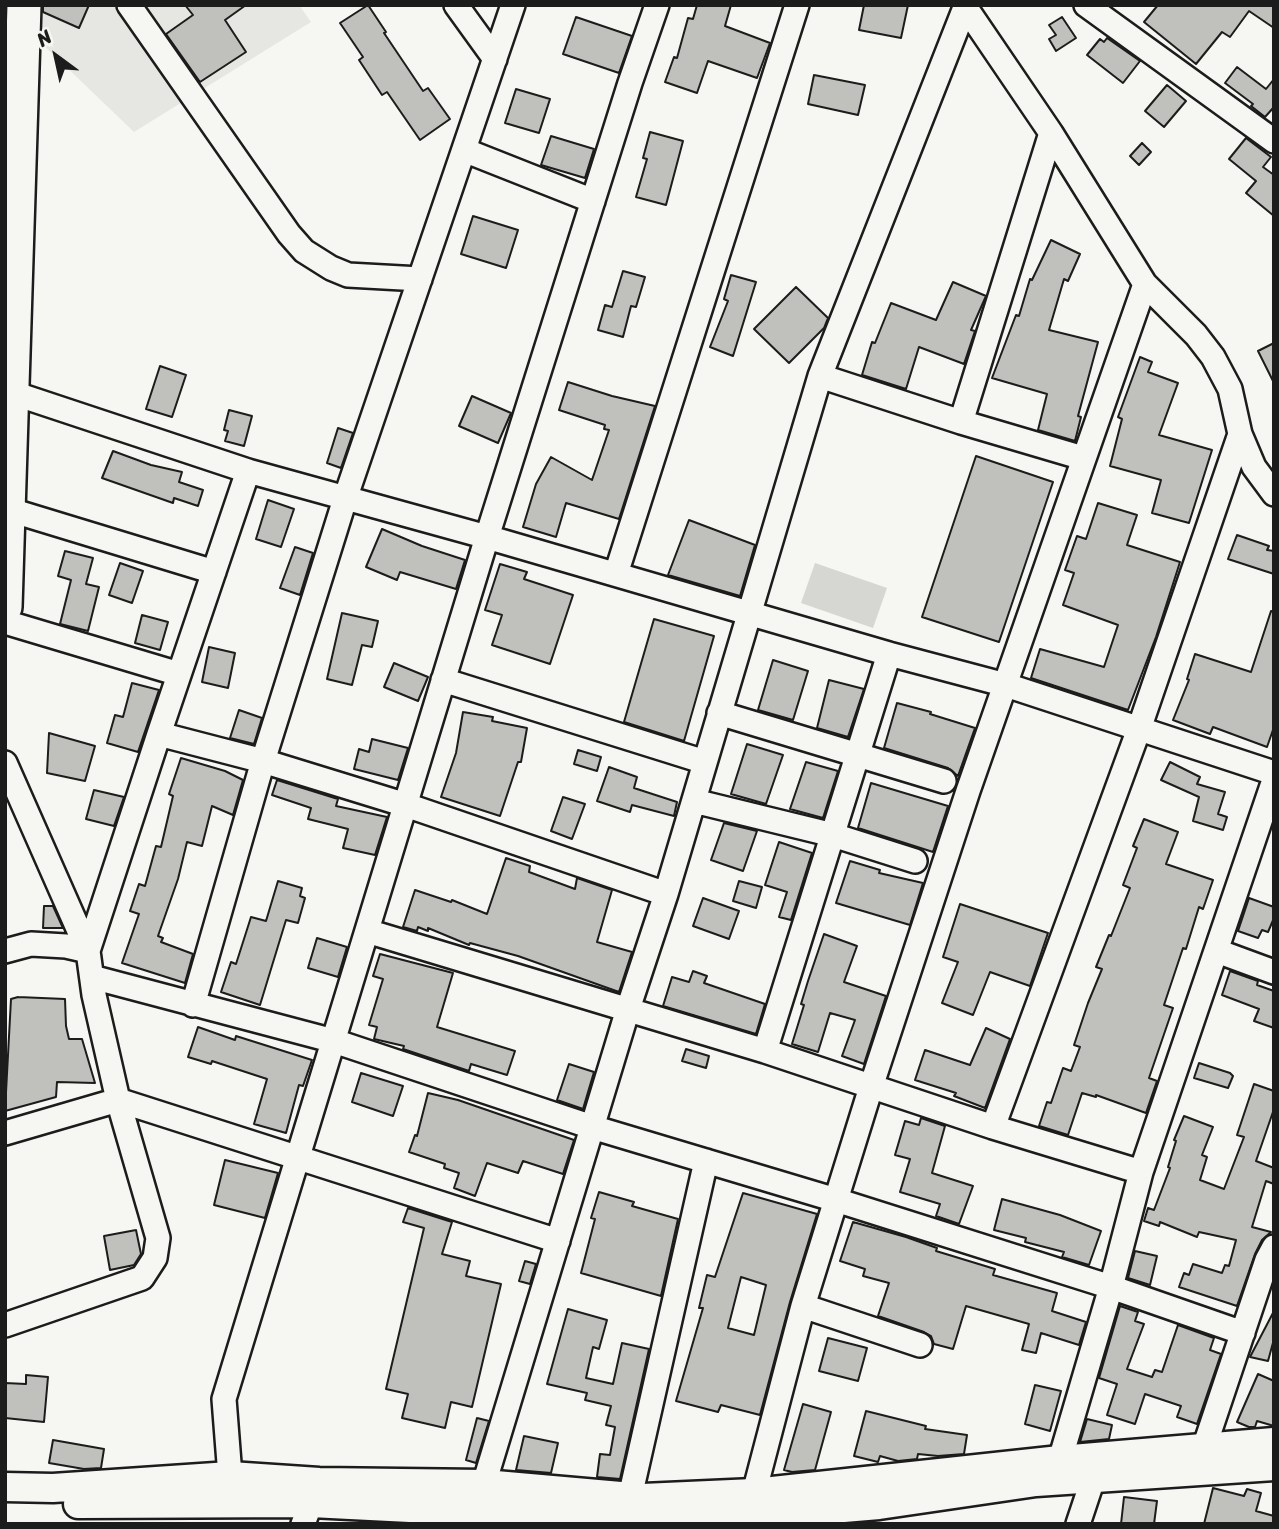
<!DOCTYPE html>
<style>
body{margin:0}
#map{position:relative;width:1279px;height:1529px;overflow:hidden;background:#f6f6f2;font-family:Sriracha,sans-serif}
canvas{display:block}
.frame{position:absolute;inset:0;border:7px solid #1c1c1c;pointer-events:none}
.north{position:absolute;left:21px;top:21px;width:70px;height:70px;-webkit-text-stroke:5px #f6f6f2;paint-order:stroke;rotate:327deg;font-size:19px;font-weight:700;line-height:28px;text-align:center;color:#1c1c1c}
.north::after{content:'';display:block;margin:auto;width:24px;height:32px;background:#1c1c1c;clip-path:polygon(50% 0,100% 100%,50% 72%,0 100%)}
</style>
<div id="map">
<canvas width="1279" height="1529"></canvas>
<div class="frame"></div>
<div class="north">N</div>
</div>
<script>
const ctx = document.querySelector('canvas').getContext('2d');
ctx.lineJoin = 'round';
function paint(path, color) { ctx.fillStyle = color; ctx.fill(path, 'evenodd'); }
const shape = rows => new Path2D(rows.map(r => 'M' + r).join(''));
function stroke(path, color, width, dash) { ctx.strokeStyle = color; ctx.lineWidth = width; ctx.lineCap = dash ? 'butt' : 'round'; ctx.setLineDash(dash || []); ctx.stroke(path); }
paint(shape([
 [38,5,299,5,311,22,134,132,35,37]
]), '#e6e6e2');
paint(shape([
 [815,563,887,588,873,628,801,603]
]), '#d6d6d2');
const building = shape([
 [43,5,89,5,79,28,43,12,43,5],
 [185,5,246,5,225,20,246,52,200,82,166,34,193,15,185,5],
 [368,5,386,32,384,33,423,91,428,88,450,119,420,140,387,92,382,95,359,60,363,57,340,23,368,5],
 [697,5,731,5,725,26,770,43,757,78,708,61,697,93,665,82,674,57,677,58,688,18,693,19,697,5],
 [864,5,908,5,901,38,859,30,864,5],
 [1158,5,1274,5,1274,28,1249,11,1230,37,1222,32,1196,64,1144,22,1158,5],
 [576,17,632,36,619,73,563,54,576,17],
 [1062,17,1076,38,1056,51,1049,39,1056,35,1049,25,1062,17],
 [1107,38,1140,61,1123,83,1087,55,1100,39,1104,42,1107,38],
 [1237,67,1266,89,1274,79,1274,107,1265,117,1251,106,1253,104,1225,83,1237,67],
 [814,75,865,85,858,115,808,104,814,75],
 [1167,85,1186,101,1164,127,1145,111,1167,85],
 [516,89,550,99,539,133,505,123,516,89],
 [650,132,683,141,666,205,636,197,647,159,643,158,650,132],
 [551,136,594,149,585,178,541,165,551,136],
 [1246,138,1271,157,1263,167,1274,175,1274,216,1246,193,1256,181,1229,159,1246,138],
 [1142,143,1151,152,1139,165,1130,156,1142,143],
 [473,216,518,230,506,268,461,254,473,216],
 [1051,240,1080,254,1068,281,1064,279,1049,330,1098,342,1078,416,1081,417,1075,441,1038,430,1047,394,992,378,1016,315,1019,316,1030,279,1032,280,1051,240],
 [623,271,645,277,636,307,631,306,623,337,598,330,605,305,612,307,623,271],
 [731,275,756,282,733,356,710,347,728,301,724,299,731,275],
 [953,282,986,296,971,330,975,331,964,364,919,347,906,389,862,375,872,342,875,343,891,303,936,320,953,282],
 [796,287,828,318,824,328,789,363,754,329,796,287],
 [1274,343,1274,383,1258,351,1274,343],
 [1140,357,1152,362,1148,372,1178,383,1159,435,1212,450,1189,523,1152,513,1161,480,1110,466,1122,419,1118,417,1140,357],
 [160,366,186,375,172,417,146,409,160,366],
 [568,382,612,396,655,406,619,519,566,503,556,537,523,527,536,484,551,457,592,480,609,430,604,429,605,425,559,410,568,382],
 [472,396,511,413,498,443,459,426,472,396],
 [229,410,252,416,244,446,225,441,228,431,224,430,229,410],
 [338,428,353,433,341,468,327,463,338,428],
 [113,451,151,465,182,472,179,482,203,490,198,506,174,498,173,503,102,478,113,451],
 [976,456,1053,482,999,642,922,617,976,456],
 [268,500,294,509,281,547,256,539,268,500],
 [1098,503,1137,515,1127,545,1180,562,1156,637,1128,710,1031,678,1040,649,1104,667,1118,625,1063,605,1074,573,1065,570,1077,536,1086,539,1098,503],
 [689,520,755,545,740,596,668,575,689,520],
 [382,529,422,546,465,560,456,589,400,572,397,580,366,567,382,529],
 [1237,535,1269,546,1267,550,1274,551,1274,574,1228,559,1237,535],
 [295,547,313,553,300,595,280,588,295,547],
 [65,551,93,558,86,584,99,587,88,631,60,624,71,580,58,576,65,551],
 [120,563,143,571,132,603,109,595,120,563],
 [500,564,527,572,524,579,573,595,550,664,492,645,502,615,485,610,500,564],
 [1271,611,1274,612,1274,727,1267,747,1213,727,1210,734,1173,720,1189,680,1187,679,1195,654,1251,672,1271,611],
 [342,613,378,621,372,647,362,645,352,685,327,679,342,613],
 [142,615,168,622,160,650,135,643,142,615],
 [654,619,714,636,684,741,624,722,654,619],
 [209,647,235,653,228,688,202,682,209,647],
 [773,660,808,671,793,720,758,710,773,660],
 [394,663,428,677,418,701,384,687,394,663],
 [829,680,864,689,848,737,817,728,829,680],
 [132,683,159,690,138,752,107,743,115,715,123,717,132,683],
 [897,703,931,712,930,714,975,728,958,776,948,768,884,748,897,703],
 [239,710,262,718,254,744,230,738,239,710],
 [463,712,493,717,492,721,527,728,521,762,518,762,500,816,441,797,456,753,463,712],
 [49,733,95,746,85,781,47,773,49,733],
 [372,739,408,748,398,780,354,769,359,749,369,752,372,739],
 [747,744,783,755,766,804,731,794,747,744],
 [578,750,601,757,597,771,574,764,578,750],
 [181,758,225,771,243,780,233,815,212,806,202,846,187,842,178,879,158,936,163,938,161,942,193,954,185,983,122,963,139,914,130,911,139,884,145,886,156,846,161,847,173,796,169,794,181,758],
 [806,762,838,771,823,818,790,809,806,762],
 [1170,762,1200,777,1197,784,1225,792,1218,814,1227,817,1223,830,1193,821,1199,797,1161,780,1170,762],
 [609,767,637,777,634,788,677,802,674,816,632,805,630,812,597,801,609,767],
 [277,780,338,799,336,806,387,817,375,855,343,848,348,829,308,819,311,808,272,795,277,780],
 [871,783,948,806,933,852,858,828,871,783],
 [94,790,124,797,114,826,86,819,94,790],
 [563,797,585,804,572,839,551,831,563,797],
 [1144,819,1178,832,1166,864,1213,880,1203,909,1199,907,1186,949,1183,948,1164,1005,1173,1008,1149,1078,1157,1081,1146,1113,1096,1095,1096,1097,1082,1093,1068,1135,1039,1126,1047,1102,1051,1103,1063,1068,1071,1071,1080,1047,1074,1045,1088,1003,1102,969,1096,967,1109,935,1111,936,1130,888,1123,885,1137,848,1133,846,1144,819],
 [724,823,757,831,743,871,711,860,724,823],
 [779,842,812,853,791,920,779,917,787,892,765,885,779,842],
 [506,858,530,866,529,872,575,889,577,878,612,890,597,942,632,952,619,992,518,956,470,943,469,945,428,928,428,931,418,927,417,931,403,927,415,890,451,902,452,900,487,914,506,858],
 [850,861,880,870,879,873,923,883,910,925,836,903,850,861],
 [278,881,302,888,300,896,305,898,298,923,286,920,260,1005,221,992,231,962,236,964,251,917,266,921,278,881],
 [739,881,762,887,756,908,733,901,739,881],
 [703,898,739,911,729,939,693,926,703,898],
 [1249,898,1274,907,1274,918,1268,932,1262,930,1258,938,1238,931,1249,898],
 [960,904,1048,933,1030,986,990,972,973,1015,942,1003,958,962,943,957,960,904],
 [44,906,53,906,63,928,43,928,44,906],
 [824,934,857,946,844,982,886,996,864,1064,842,1056,855,1020,830,1013,818,1052,792,1044,804,1005,801,1004,808,981,824,934],
 [317,938,347,947,338,977,308,968,317,938],
 [380,954,453,973,437,1027,515,1051,507,1075,471,1064,469,1071,403,1049,404,1046,374,1039,377,1027,369,1025,383,979,373,976,380,954],
 [693,971,707,976,704,983,765,1004,756,1034,663,1006,672,977,689,982,693,971],
 [1230,971,1258,981,1257,985,1274,991,1274,1028,1254,1021,1259,1009,1222,995,1230,971],
 [18,997,65,999,66,1026,69,1039,82,1039,95,1083,57,1082,56,1097,5,1111,11,999,18,997],
 [198,1027,235,1040,236,1036,312,1060,303,1086,299,1085,286,1133,254,1124,267,1079,212,1061,211,1064,188,1057,198,1027],
 [986,1028,1010,1039,985,1108,954,1096,956,1093,915,1080,925,1050,970,1065,986,1028],
 [686,1049,709,1056,706,1068,682,1061,686,1049],
 [1199,1063,1230,1073,1233,1076,1228,1088,1194,1078,1199,1063],
 [569,1064,594,1072,583,1109,557,1100,569,1064],
 [361,1073,403,1086,393,1116,352,1102,361,1073],
 [1254,1084,1274,1091,1274,1109,1256,1161,1274,1168,1274,1184,1266,1181,1252,1227,1271,1232,1262,1240,1255,1254,1237,1306,1179,1287,1184,1273,1189,1275,1193,1264,1222,1273,1225,1265,1229,1266,1236,1240,1199,1232,1197,1237,1160,1222,1159,1226,1144,1221,1148,1208,1154,1210,1170,1168,1168,1167,1176,1141,1174,1140,1184,1116,1213,1127,1202,1155,1207,1157,1200,1180,1224,1189,1244,1137,1237,1135,1254,1084],
 [428,1093,458,1100,574,1140,563,1174,523,1161,518,1173,487,1163,475,1196,454,1188,459,1173,444,1168,445,1164,409,1152,415,1135,417,1136,428,1093],
 [921,1118,945,1126,932,1173,973,1186,959,1224,936,1216,940,1204,900,1192,910,1159,895,1155,905,1121,919,1125,921,1118],
 [225,1160,278,1173,265,1218,214,1205,225,1160],
 [599,1192,634,1202,632,1206,678,1219,661,1296,581,1273,595,1219,591,1218,599,1192],
 [743,1193,817,1214,790,1302,760,1415,721,1405,718,1412,676,1401,703,1308,699,1308,707,1275,715,1277,743,1193],
 [741,1277,766,1285,754,1335,728,1328,741,1277],
 [1002,1199,1060,1215,1101,1231,1089,1265,1062,1257,1064,1252,1025,1242,1026,1238,994,1230,1002,1199],
 [408,1208,452,1222,442,1254,470,1261,466,1276,501,1284,472,1407,451,1402,445,1428,402,1418,408,1394,386,1389,424,1228,403,1222,408,1208],
 [853,1222,906,1237,937,1248,936,1251,995,1269,993,1275,1057,1293,1052,1311,1086,1322,1079,1345,1041,1333,1036,1353,1022,1350,1029,1324,966,1306,953,1349,934,1344,931,1336,924,1332,878,1316,889,1283,863,1276,865,1269,840,1261,853,1222],
 [136,1230,141,1254,134,1265,110,1270,104,1236,136,1230],
 [1135,1251,1157,1256,1150,1285,1128,1278,1135,1251],
 [525,1261,536,1264,530,1284,519,1281,525,1261],
 [1120,1306,1138,1312,1135,1321,1144,1324,1127,1369,1152,1377,1155,1370,1162,1372,1178,1325,1214,1338,1210,1350,1221,1354,1197,1424,1177,1417,1181,1406,1145,1394,1135,1424,1107,1415,1117,1384,1099,1378,1120,1306],
 [568,1309,607,1320,599,1349,593,1347,586,1378,613,1384,622,1343,649,1349,620,1479,597,1477,600,1454,610,1455,615,1427,606,1425,611,1406,585,1400,587,1393,547,1384,568,1309],
 [1274,1311,1274,1339,1268,1361,1250,1357,1274,1311],
 [828,1338,867,1348,858,1381,819,1371,828,1338],
 [1258,1374,1274,1381,1274,1426,1257,1421,1255,1427,1249,1427,1237,1422,1258,1374],
 [26,1375,48,1377,44,1422,5,1418,5,1383,26,1384,26,1375],
 [1035,1385,1061,1391,1050,1431,1025,1424,1035,1385],
 [803,1404,831,1412,815,1470,792,1472,784,1470,803,1404],
 [866,1411,926,1426,925,1429,967,1435,964,1454,938,1456,918,1454,917,1459,898,1461,880,1456,878,1462,854,1456,866,1411],
 [477,1418,489,1421,476,1463,466,1460,477,1418],
 [1087,1419,1112,1425,1109,1439,1080,1442,1087,1419],
 [524,1436,558,1443,551,1473,516,1470,524,1436],
 [53,1440,104,1449,101,1468,84,1469,49,1463,53,1440],
 [1213,1488,1244,1496,1247,1489,1261,1493,1256,1511,1274,1516,1274,1524,1204,1524,1213,1488],
 [1124,1497,1157,1501,1154,1524,1121,1524,1124,1497]
]);
paint(building, '#c0c0bd');
stroke(building, '#1c1c1c', 2);
const minor = shape([
 [129,5,289,234,304,251,331,268,348,275,420,279],
 [456,5,495,59],
 [964,5,1051,133,1145,284,1196,335,1213,357,1230,389,1240,434,1254,467,1274,494],
 [1086,5,1274,141],
 [464,150,593,201],
 [820,376,961,422,1083,458],
 [13,393,248,471,487,537,630,83,657,5],
 [961,422,1051,133],
 [7,509,214,572],
 [616,574,797,5],
 [5,622,179,674],
 [443,680,705,762],
 [719,713,944,781],
 [159,734,263,761,406,805,666,894],
 [5,763,88,951],
 [694,801,833,835,915,861],
 [367,931,765,1051,993,1127,1141,1172],
 [5,951,31,944,66,946,88,951],
 [1217,951,1274,972],
 [92,977,334,1041,592,1127,836,1200,1111,1287,1243,1333],
 [193,1005,263,761,345,499,513,5],
 [765,1051,889,654],
 [993,1127,1139,729,1240,434],
 [5,1133,118,1100,558,1241],
 [803,1306,920,1345],
 [5,1325,142,1278,155,1258,158,1238,118,1100,94,995,88,951,159,734,248,471],
 [1204,1448,1267,1260,1274,1247],
 [1060,1460,1111,1287,1141,1172,1274,780],
 [230,1476,224,1399,487,537,889,654,1006,685,1274,773],
 [484,1484,628,1009,666,894,820,376,966,5],
 [754,1493,803,1306,872,1084,968,791,1145,284],
 [630,1497,706,1161],
 [303,1524,311,1503],
 [1078,1524,1093,1479]
]);
const major = shape([
 [5,1487,53,1488,230,1476,319,1482,484,1484,643,1498,754,1493,1060,1460,1274,1442],
 [78,1504,311,1503,647,1520,702,1520,879,1505,1036,1482,1274,1466]
]);
const highway = shape([
 [5,607,24,5]
]);
stroke(minor, '#1c1c1c', 28);
stroke(major, '#1c1c1c', 33);
stroke(highway, '#1c1c1c', 38);
stroke(minor, '#f6f6f2', 23);
stroke(major, '#f6f6f2', 28);
stroke(highway, '#f6f6f2', 33);
</script>
